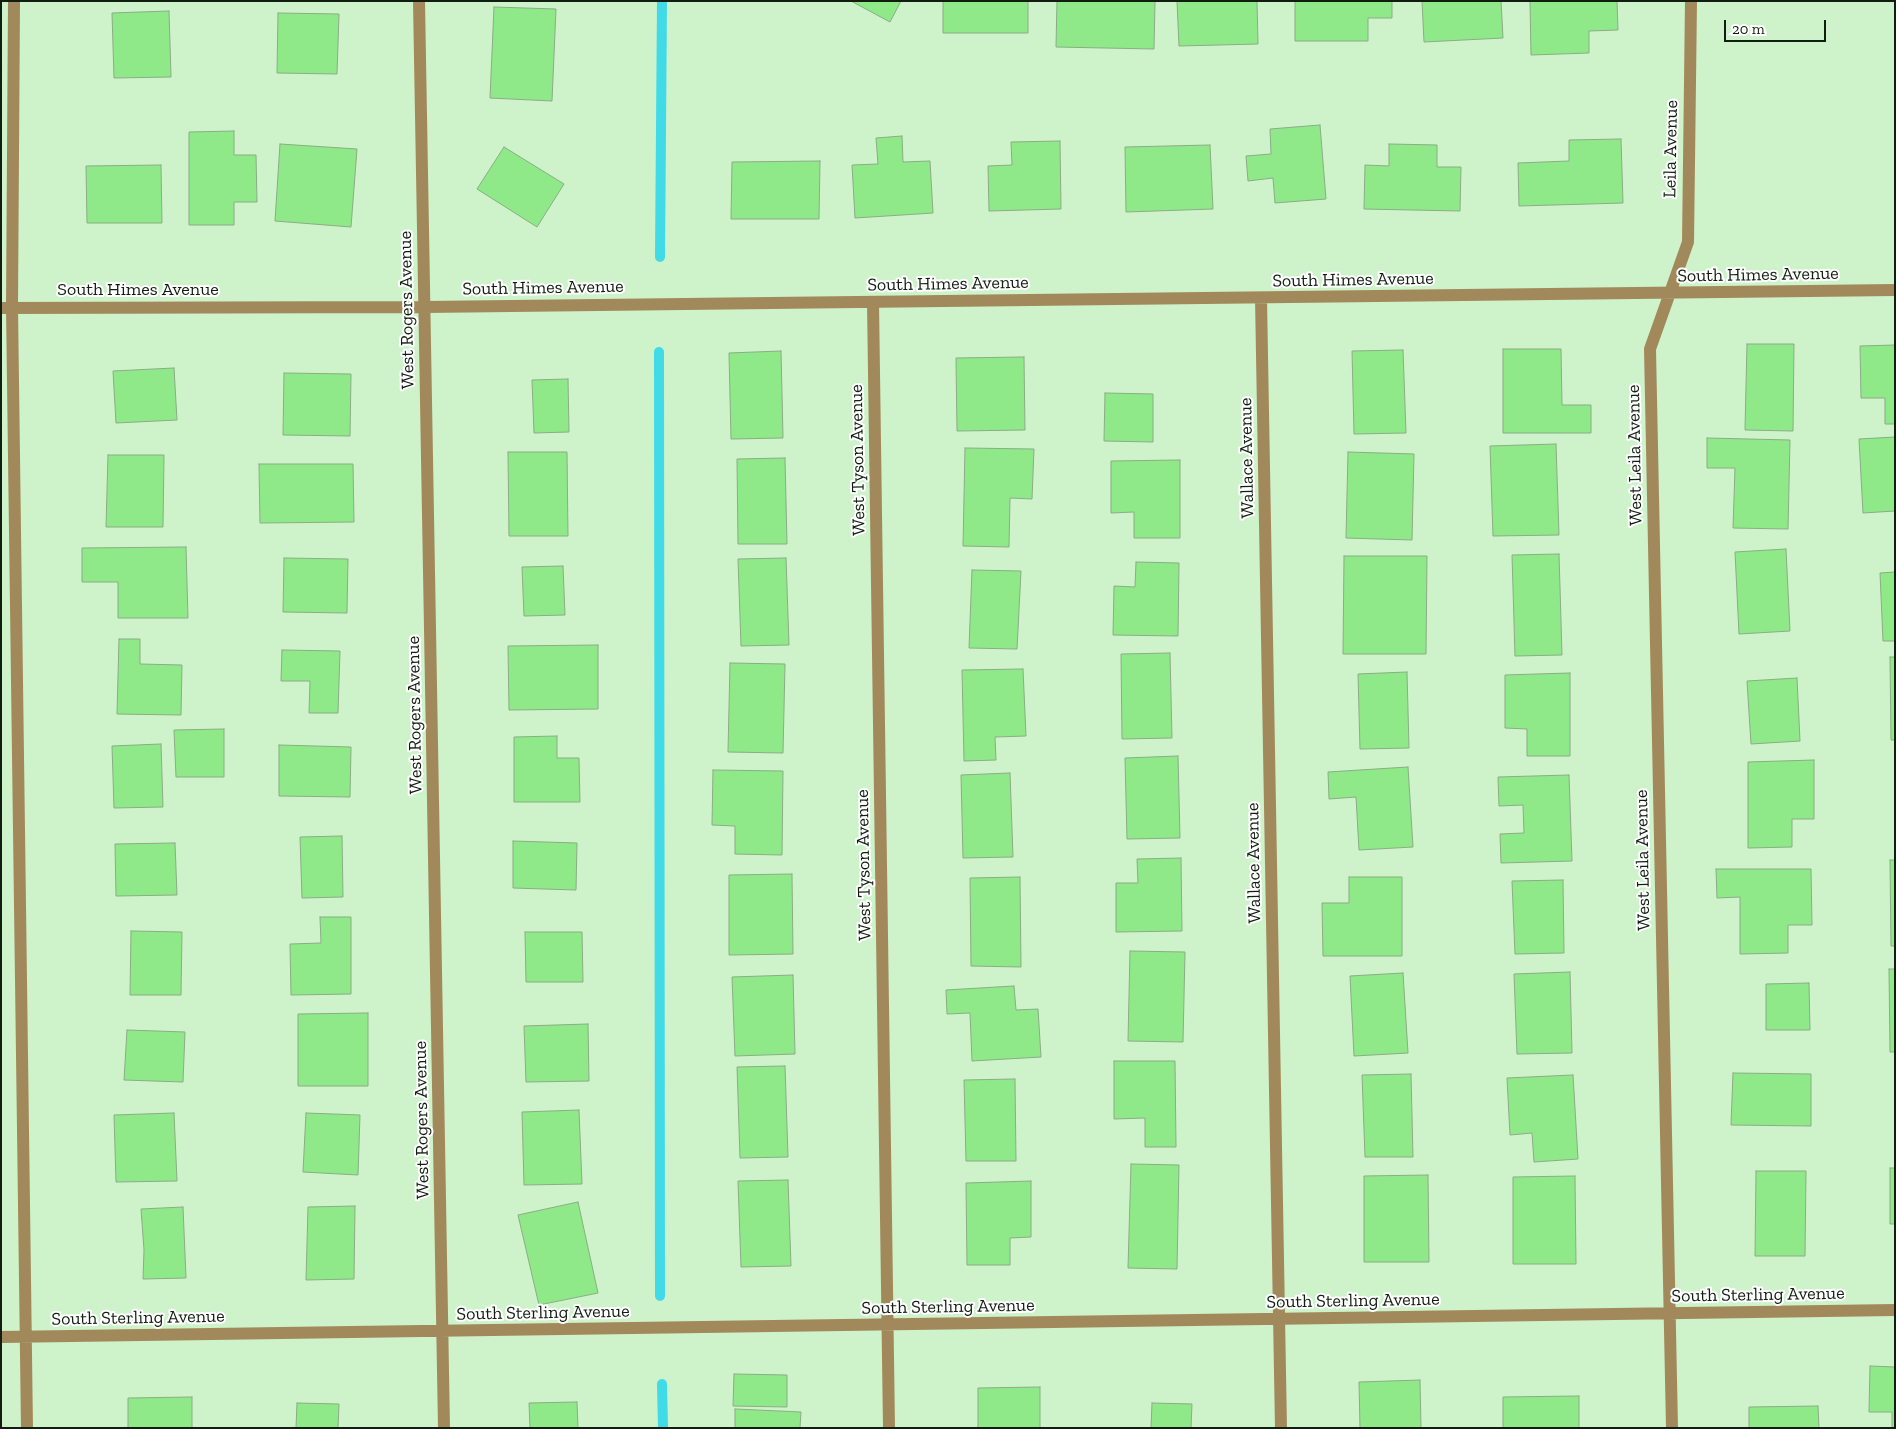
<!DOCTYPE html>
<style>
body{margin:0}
#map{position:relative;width:1896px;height:1429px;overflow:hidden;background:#cef2ca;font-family:"Zilla Slab",serif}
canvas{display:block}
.frame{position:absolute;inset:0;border:2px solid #101d0f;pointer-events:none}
.scale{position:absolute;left:1724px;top:20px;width:102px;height:22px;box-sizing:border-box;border:2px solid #101d0f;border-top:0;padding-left:6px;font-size:15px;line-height:18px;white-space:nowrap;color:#101d0f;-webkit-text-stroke:4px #fff;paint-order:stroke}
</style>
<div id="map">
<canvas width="1896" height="1429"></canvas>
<div class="frame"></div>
<div class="scale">20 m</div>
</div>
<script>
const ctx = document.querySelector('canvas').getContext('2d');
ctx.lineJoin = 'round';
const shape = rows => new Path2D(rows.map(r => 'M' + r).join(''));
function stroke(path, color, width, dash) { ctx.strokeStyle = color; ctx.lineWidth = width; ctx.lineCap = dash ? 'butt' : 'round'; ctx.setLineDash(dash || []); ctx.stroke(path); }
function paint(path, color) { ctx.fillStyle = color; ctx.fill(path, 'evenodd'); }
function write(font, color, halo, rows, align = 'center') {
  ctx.font = font + ' "Zilla Slab",serif'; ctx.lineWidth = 4; ctx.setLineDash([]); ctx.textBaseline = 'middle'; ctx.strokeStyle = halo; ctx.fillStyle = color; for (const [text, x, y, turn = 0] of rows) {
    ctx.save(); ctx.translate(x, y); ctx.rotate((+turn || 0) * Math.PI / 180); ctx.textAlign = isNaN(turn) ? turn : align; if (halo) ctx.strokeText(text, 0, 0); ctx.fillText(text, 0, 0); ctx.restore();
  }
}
stroke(shape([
 [660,257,662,1],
 [659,352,660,1296],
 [662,1384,663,1428]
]), '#40dbe7', 10);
const building = shape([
 [851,1,901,1,890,22,851,1],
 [943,1,1028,1,1028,33,943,33,943,1],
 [1057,1,1155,1,1154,49,1056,47,1057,1],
 [1177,1,1257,1,1258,44,1179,46,1177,1],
 [1295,1,1392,1,1392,18,1368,18,1368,41,1295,41,1295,1],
 [1422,1,1501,1,1503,38,1424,42,1422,1],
 [1530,1,1617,1,1618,30,1589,31,1589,53,1531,55,1530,1],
 [494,7,556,9,552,101,490,98,494,7],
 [169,11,171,77,114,78,112,13,169,11],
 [278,13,339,14,337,74,277,73,278,13],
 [1320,125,1326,199,1275,203,1273,178,1248,181,1246,156,1271,154,1270,129,1320,125],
 [234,131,234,155,256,155,257,202,234,202,234,225,189,225,189,132,234,131],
 [902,136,903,162,930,161,933,213,855,218,852,165,878,164,876,138,902,136],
 [1621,139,1623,203,1519,206,1518,163,1569,161,1569,140,1621,139],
 [1060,141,1061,209,989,211,988,166,1012,165,1011,142,1060,141],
 [280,144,357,149,351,227,275,221,280,144],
 [1389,144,1437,145,1437,167,1461,167,1460,211,1364,209,1365,165,1389,166,1389,144],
 [1210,145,1213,209,1126,212,1125,147,1210,145],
 [504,147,564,184,537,227,477,189,504,147],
 [820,161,819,219,731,219,732,162,820,161],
 [161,165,162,223,87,223,86,166,161,165],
 [1747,344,1794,344,1793,431,1745,430,1747,344],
 [1895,345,1895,424,1885,424,1885,398,1861,398,1860,346,1895,345],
 [1503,349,1561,349,1562,405,1591,405,1591,433,1503,433,1503,349],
 [1403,350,1406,433,1354,434,1352,351,1403,350],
 [781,351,783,438,731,439,729,353,781,351],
 [1024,357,1025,430,957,431,956,358,1024,357],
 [174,368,177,420,116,423,113,371,174,368],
 [284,373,351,374,350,436,283,435,284,373],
 [568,379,569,432,534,433,532,380,568,379],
 [1105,393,1153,394,1153,442,1104,441,1105,393],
 [1895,437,1895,511,1863,513,1859,439,1895,437],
 [1707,438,1790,440,1788,529,1733,528,1735,468,1707,468,1707,438],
 [1556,444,1559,535,1493,536,1490,446,1556,444],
 [965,448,1034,449,1032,499,1010,498,1009,547,963,546,965,448],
 [508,452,567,452,568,536,509,536,508,452],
 [1348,452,1414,454,1412,540,1346,538,1348,452],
 [108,455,164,455,163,527,106,527,108,455],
 [785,458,787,544,738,544,737,459,785,458],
 [1180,460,1180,538,1134,538,1134,512,1111,513,1111,461,1180,460],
 [259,464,353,464,354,522,260,523,259,464],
 [186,547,188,618,118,618,118,582,82,582,82,548,186,547],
 [1786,549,1790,631,1739,634,1735,552,1786,549],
 [1559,554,1562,655,1515,656,1512,555,1559,554],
 [1344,556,1427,556,1426,654,1343,654,1344,556],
 [284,558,348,559,347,613,283,612,284,558],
 [786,558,789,645,741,646,738,559,786,558],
 [1136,562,1179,563,1178,636,1113,635,1114,586,1135,587,1136,562],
 [563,566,565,615,524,616,522,567,563,566],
 [972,570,1021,571,1017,649,969,648,972,570],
 [1895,572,1895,641,1883,641,1880,573,1895,572],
 [119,639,140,639,140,664,182,665,181,715,117,714,119,639],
 [598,645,598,709,509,710,508,646,598,645],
 [282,650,340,651,338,713,309,713,310,681,281,681,282,650],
 [1170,653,1172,738,1122,739,1121,654,1170,653],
 [1890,657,1895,657,1895,740,1891,740,1890,657],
 [730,663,785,664,783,753,728,752,730,663],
 [1023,669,1026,736,995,737,996,760,964,761,962,670,1023,669],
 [1407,672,1409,748,1360,749,1358,674,1407,672],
 [1570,673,1570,756,1527,756,1527,729,1505,728,1505,675,1570,673],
 [1797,678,1800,741,1751,744,1747,681,1797,678],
 [224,729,224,777,176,777,174,730,224,729],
 [557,736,557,758,579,758,580,802,514,802,514,737,557,736],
 [161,744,163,807,114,808,112,746,161,744],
 [279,745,351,747,350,797,279,796,279,745],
 [1178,756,1180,838,1127,839,1125,758,1178,756],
 [1814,760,1814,819,1792,819,1792,847,1748,848,1748,762,1814,760],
 [1408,767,1413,847,1359,850,1356,797,1329,799,1328,772,1408,767],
 [713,770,783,771,782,855,735,854,735,826,712,825,713,770],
 [1010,773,1013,857,963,858,961,775,1010,773],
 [1569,775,1572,861,1501,863,1500,834,1524,833,1523,805,1499,806,1498,777,1569,775],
 [342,836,343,897,302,898,300,837,342,836],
 [513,841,577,843,576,890,513,888,513,841],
 [175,843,177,895,116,896,115,844,175,843],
 [1181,858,1182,931,1116,932,1116,883,1138,883,1137,859,1181,858],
 [1890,860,1895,860,1895,946,1891,946,1890,860],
 [1716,869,1811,869,1812,925,1788,925,1788,953,1740,954,1740,897,1717,898,1716,869],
 [792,874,793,954,729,955,729,875,792,874],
 [1020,877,1021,967,971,966,970,878,1020,877],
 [1349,877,1402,877,1402,956,1323,956,1322,903,1349,903,1349,877],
 [1563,880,1564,953,1515,954,1512,881,1563,880],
 [320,917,351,917,351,994,291,995,290,944,321,943,320,917],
 [131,931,182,932,181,995,130,995,131,931],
 [525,932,582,932,583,982,526,982,525,932],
 [1130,951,1185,952,1183,1042,1128,1041,1130,951],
 [1889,969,1895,969,1895,1052,1890,1052,1889,969],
 [1570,972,1572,1053,1517,1054,1514,974,1570,972],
 [1403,973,1408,1053,1354,1056,1350,976,1403,973],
 [793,975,795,1054,735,1056,732,977,793,975],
 [1809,983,1810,1030,1766,1030,1766,984,1809,983],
 [1014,986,1016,1010,1038,1009,1041,1057,972,1061,970,1013,947,1014,946,990,1014,986],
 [368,1013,368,1086,298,1086,298,1014,368,1013],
 [588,1024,589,1081,526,1082,524,1026,588,1024],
 [127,1030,185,1032,183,1082,124,1080,127,1030],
 [1114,1061,1175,1061,1176,1147,1145,1147,1145,1118,1114,1119,1114,1061],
 [785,1066,788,1157,740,1158,737,1067,785,1066],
 [1733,1073,1811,1074,1811,1126,1731,1125,1733,1073],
 [1411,1074,1413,1157,1365,1157,1362,1075,1411,1074],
 [1573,1075,1578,1159,1534,1162,1532,1133,1510,1135,1507,1078,1573,1075],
 [1015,1079,1016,1161,966,1161,964,1080,1015,1079],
 [579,1110,582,1184,524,1185,522,1112,579,1110],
 [174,1113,177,1181,116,1182,114,1115,174,1113],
 [306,1113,360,1115,358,1175,303,1172,306,1113],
 [1131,1164,1179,1165,1177,1269,1128,1268,1131,1164],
 [1890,1168,1895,1168,1895,1224,1890,1224,1890,1168],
 [1756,1171,1806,1171,1805,1256,1755,1256,1756,1171],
 [1428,1175,1429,1262,1364,1262,1364,1176,1428,1175],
 [1575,1176,1576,1264,1513,1264,1513,1177,1575,1176],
 [788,1180,791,1266,741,1267,738,1181,788,1180],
 [1031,1181,1031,1237,1010,1238,1010,1265,967,1265,966,1183,1031,1181],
 [578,1202,598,1293,539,1305,518,1215,578,1202],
 [355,1206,354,1279,306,1280,308,1207,355,1206],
 [183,1207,186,1278,143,1279,144,1250,141,1209,183,1207],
 [1870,1366,1895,1367,1895,1428,1892,1428,1892,1412,1869,1412,1870,1366],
 [734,1374,787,1375,787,1407,733,1406,734,1374],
 [1420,1380,1421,1428,1360,1428,1359,1382,1420,1380],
 [1040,1387,1040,1428,978,1428,978,1388,1040,1387],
 [1579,1396,1579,1428,1503,1428,1503,1397,1579,1396],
 [192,1397,192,1428,128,1428,128,1398,192,1397],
 [577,1402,578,1428,530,1428,529,1403,577,1402],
 [297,1403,339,1404,338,1428,296,1428,297,1403],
 [1152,1403,1192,1404,1191,1428,1151,1428,1152,1403],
 [1818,1406,1819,1428,1749,1428,1749,1407,1818,1406],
 [735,1409,801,1412,800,1428,735,1428,735,1409]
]);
paint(building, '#90e988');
stroke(building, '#8aac86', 1);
stroke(shape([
 [14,1,12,307,27,1428],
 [419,1,444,1428],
 [1261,298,1281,1428],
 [873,302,889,1428],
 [1,308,425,307,1895,290],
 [1,1337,1895,1310],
 [1672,1428,1650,349,1688,242,1691,1]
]), '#a2895b', 12);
write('18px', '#101d0f', '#fff', [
 ["Leila Avenue",1671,149,-89],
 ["South Himes Avenue",1758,275,-1],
 ["South Himes Avenue",1353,280,-1],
 ["South Himes Avenue",948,284,-1],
 ["South Himes Avenue",543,288,-1],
 ["South Himes Avenue",138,290],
 ["West Rogers Avenue",407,310,-91],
 ["West Leila Avenue",1635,455,-91],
 ["Wallace Avenue",1247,458,-91],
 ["West Tyson Avenue",858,460,-91],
 ["West Rogers Avenue",415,715,-91],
 ["West Leila Avenue",1643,860,-91],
 ["Wallace Avenue",1254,863,-91],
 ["West Tyson Avenue",864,865,-91],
 ["West Rogers Avenue",422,1120,-91],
 ["South Sterling Avenue",1758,1295,-1],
 ["South Sterling Avenue",1353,1301,-1],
 ["South Sterling Avenue",948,1307,-1],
 ["South Sterling Avenue",543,1313,-1],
 ["South Sterling Avenue",138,1318,-1]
]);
</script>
